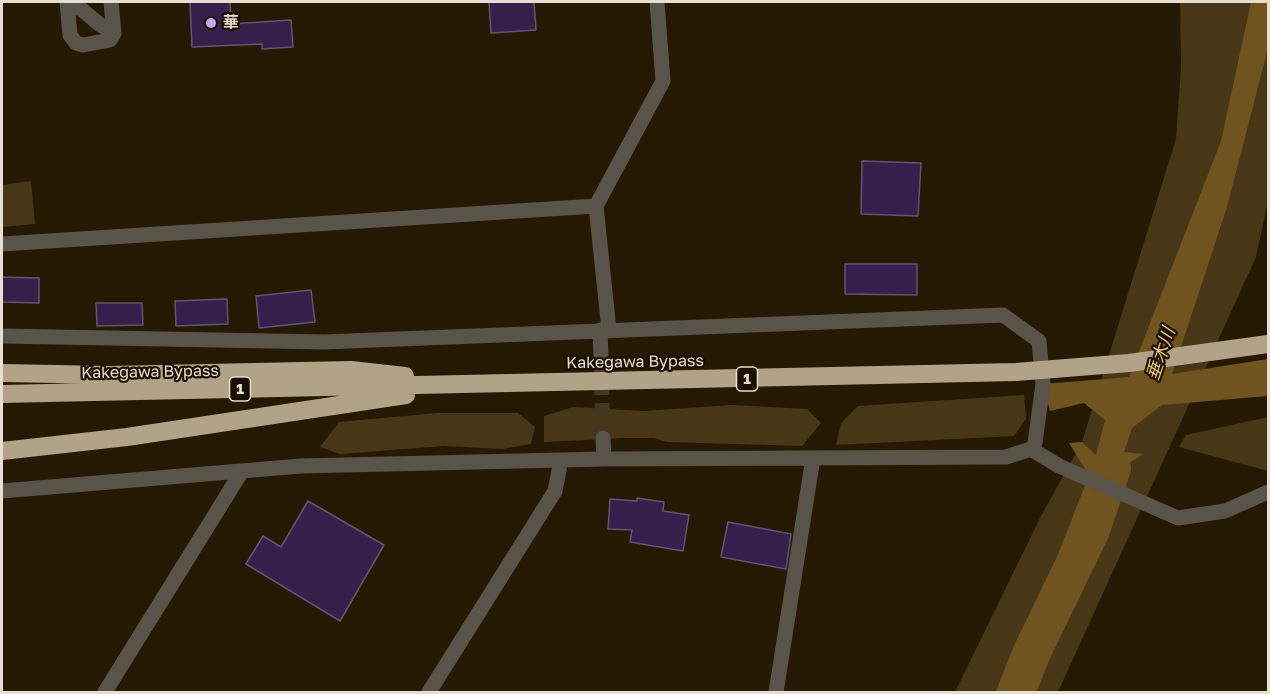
<!DOCTYPE html>
<meta charset="utf-8">
<style>
body{margin:0}
#map{position:relative;width:1270px;height:694px;overflow:hidden;background:#251903;font-family:"Golos Text",sans-serif}
canvas{display:block}
.frame{position:absolute;inset:0;border:3px solid #e6ded0;pointer-events:none}
</style>
<div id="map">
<canvas width="1270" height="694"></canvas>
<div class="frame"></div>
</div>
<script>
const ctx = document.querySelector('canvas').getContext('2d');
ctx.lineJoin = 'round';
function paint(path, color) { ctx.fillStyle = color; ctx.fill(path, 'evenodd'); }
const shape = rows => new Path2D(rows.map(r => 'M' + r).join(''));
function stroke(path, color, width, dash) { ctx.strokeStyle = color; ctx.lineWidth = width; ctx.lineCap = dash ? 'butt' : 'round'; ctx.setLineDash(dash || []); ctx.stroke(path); }
function write(font, color, halo, rows, align = 'center') {
  ctx.font = font + ' "Golos Text","Noto Sans JP",sans-serif'; ctx.lineWidth = 4.5; ctx.setLineDash([]); ctx.textBaseline = 'middle'; ctx.strokeStyle = halo; ctx.fillStyle = color; for (const [text, x, y, turn = 0] of rows) {
    ctx.save(); ctx.translate(x, y); ctx.rotate((+turn || 0) * Math.PI / 180); ctx.textAlign = isNaN(turn) ? turn : align; if (halo) ctx.strokeText(text, 0, 0); ctx.fillText(text, 0, 0); ctx.restore();
  }
}
paint(shape([
 [1180,2,1268,2,1268,201,1256,257,1058,692,955,692,1041,516,1082,442,1176,139,1181,66],
 [31,181,35,224,2,227,2,185],
 [1024,395,1026,419,1014,436,836,445,841,423,858,406],
 [732,405,807,409,821,423,802,446,667,442,654,438,626,438,544,442,544,416,573,407,643,411],
 [437,413,518,413,535,427,531,444,503,449,444,446,340,454,320,447,339,422],
 [1268,417,1268,471,1179,447,1186,435]
]), '#483716');
paint(shape([
 [1251,2,1268,2,1268,48,1227,207,1172,374,1268,359,1268,396,1162,405,1132,428,1124,452,1143,454,1116,472,1046,622,1018,692,996,692,1041,598,1089,475,1069,443,1082,442,1096,455,1105,420,1084,403,1050,411,1043,384,1129,377,1221,141]
]), '#6f541f');
stroke(shape([
 [1016,692,1032,652,1091,530,1112,468]
]), '#6f541f', 38);
const building = shape([
 [190,2,230,2,231,24,291,20,293,47,262,49,262,44,192,47,190,2],
 [489,2,534,2,536,30,491,33,489,2],
 [862,161,921,163,918,216,861,214,862,161],
 [845,264,917,264,917,295,845,294,845,264],
 [2,277,39,278,39,303,2,302,2,277],
 [311,290,315,322,259,328,256,296,311,290],
 [227,299,228,324,176,326,175,301,227,299],
 [96,303,142,303,143,325,97,326,96,303],
 [637,498,664,502,663,511,689,515,683,551,630,542,632,530,608,529,610,499,637,501,637,498],
 [308,501,384,545,340,621,246,564,263,536,281,547,308,501],
 [728,522,791,534,786,569,721,557,728,522]
]);
paint(building, '#34204b');
stroke(building, '#60566f', 1.5);
stroke(shape([
 [601,357,603,438]
]), '#423722', 15, [15, 8]);
stroke(shape([
 [67,2,70,35,76,43,83,45,110,40,114,33,111,2],
 [68,8,80,8,99,24,114,33],
 [2,244,596,206],
 [600,330,601,357],
 [609,330,596,206,663,81,657,2],
 [2,336,324,342,1003,315,1039,341,1043,384,1034,450],
 [603,438,604,459],
 [2,491,301,466,604,459,1006,457,1031,449,1059,466,1178,518,1225,511,1268,492],
 [105,692,242,471],
 [429,692,555,491,561,460],
 [776,692,813,458]
]), '#595349', 15);
stroke(shape([
 [2,373,110,375,351,370,405,376],
 [2,394,1016,372,1129,363,1268,344],
 [2,451,127,437,406,395]
]), '#b1a288', 18);
for (const [x, y, r, color] of [
 [211,23,6,"#c6a6f0"]
]) { const dot = new Path2D(); dot.arc(x, y, r, 0, 2 * Math.PI); ctx.fillStyle = color; ctx.fill(dot); stroke(dot, '#1b1000', 2); }
for (const [x, y, w] of [
 [747,379,21],
 [240,389,21]
]) { const box = new Path2D(); box.roundRect(x - w / 2, y - 12, w, 24, 4.5); ctx.fillStyle = '#1b1000'; ctx.fill(box); stroke(box, '#e6ded0', 1.5); }
write('bold 15px', '#e6ded0', null, [
 ["1",747,379],
 ["1",240,389]
]);
write('bold 16px', '#e6ded0', '#1b1000', [
 ["華",223,23]
], 'left');
write('16px', '#e6ded0', '#1b1000', [
 ["Kakegawa Bypass",635,362,-1],
 ["Kakegawa Bypass",150,372,-1]
]);
write('italic 18px', '#f0c577', '#1b1000', [
 ["垂木川",1161,354,-71]
]);
</script>
